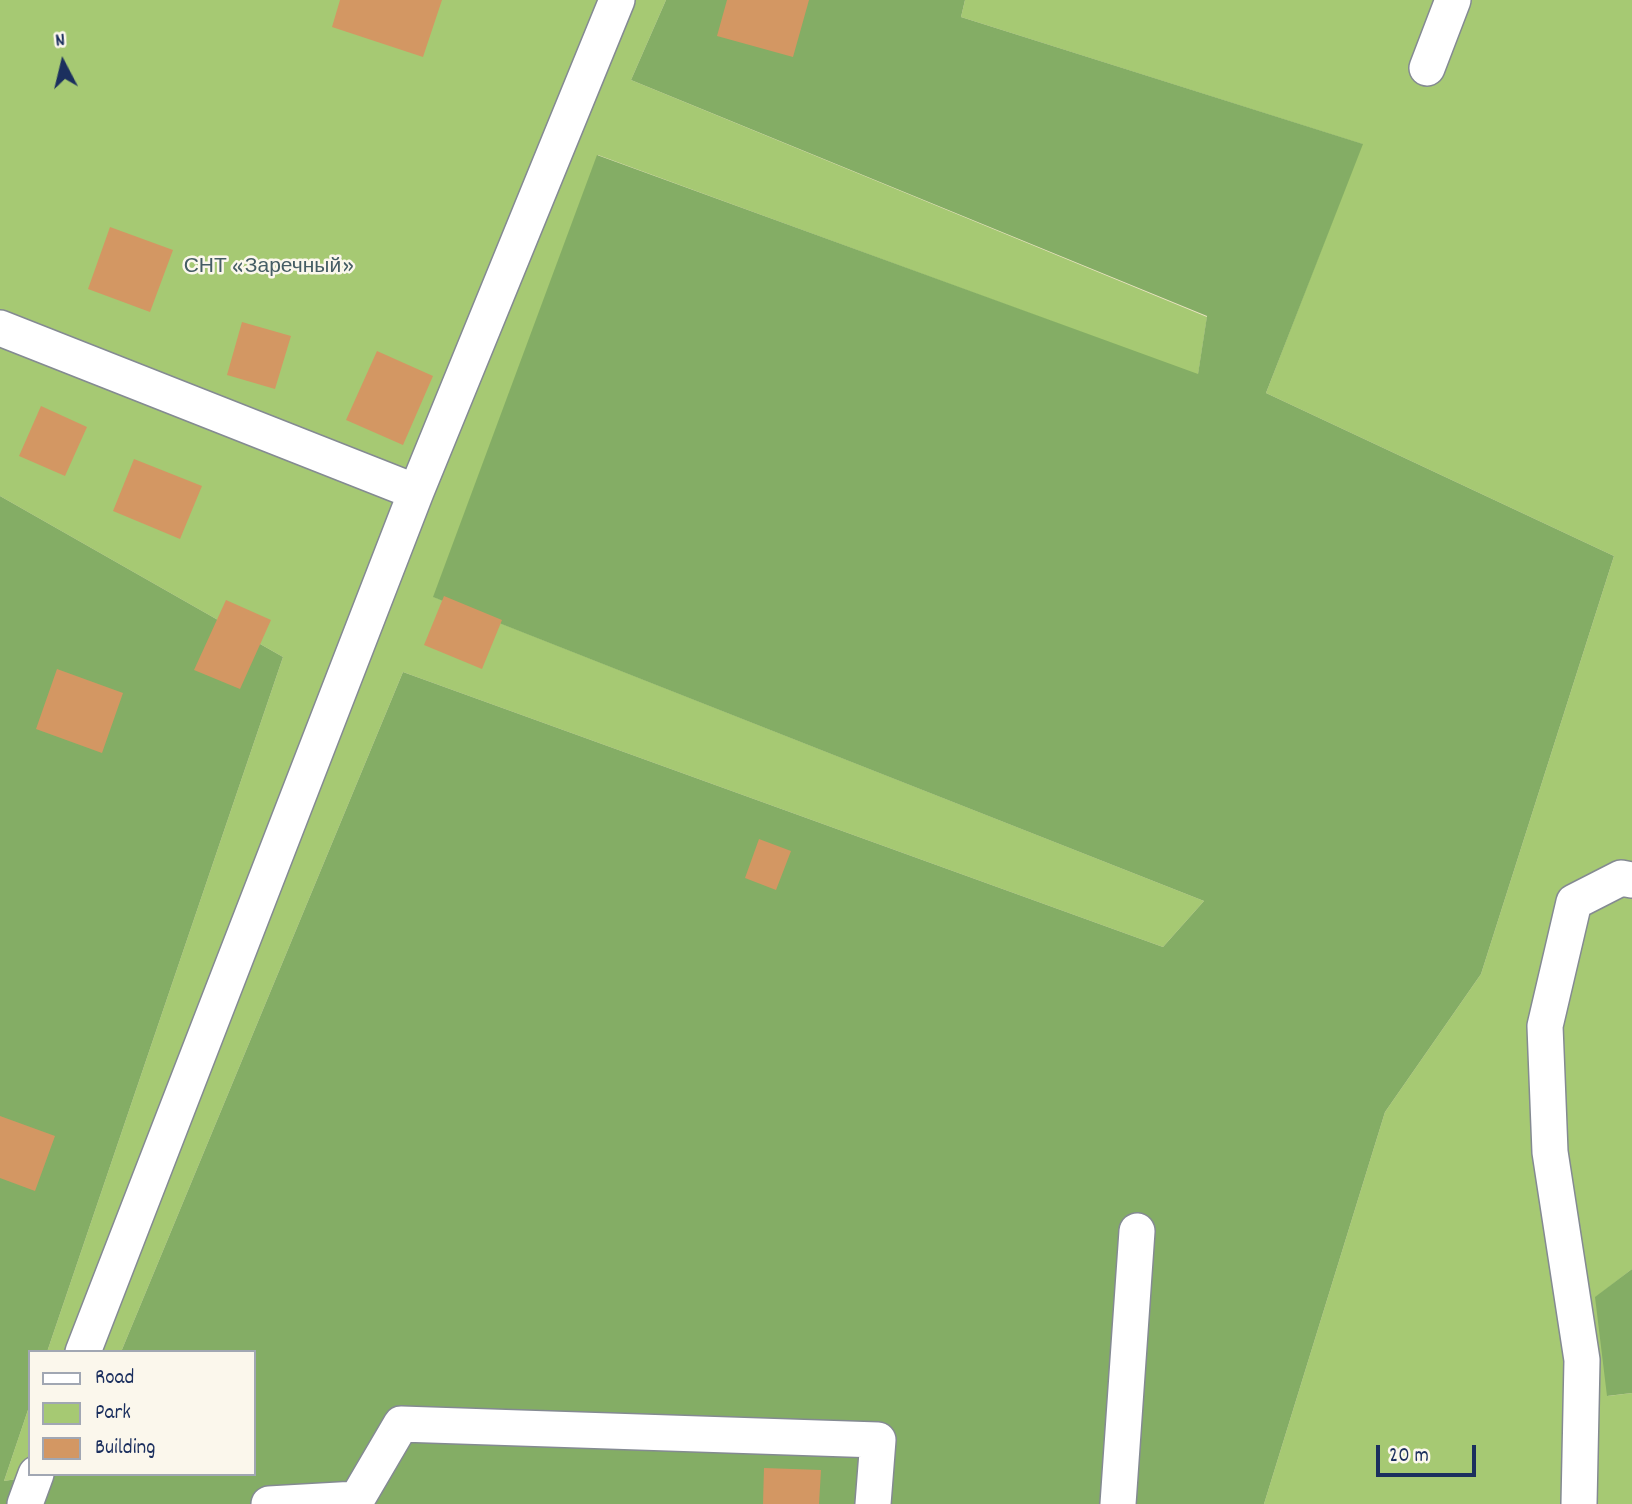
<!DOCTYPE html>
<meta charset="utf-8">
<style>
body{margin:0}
#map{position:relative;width:1632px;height:1504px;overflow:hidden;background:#eee4c6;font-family:Dekko,sans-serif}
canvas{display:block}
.legend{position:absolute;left:28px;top:1350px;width:228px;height:126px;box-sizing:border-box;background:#fbf7ec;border:2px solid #a1a7b3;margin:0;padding:9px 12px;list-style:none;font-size:21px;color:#1b2f5e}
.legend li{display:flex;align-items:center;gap:14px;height:35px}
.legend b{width:35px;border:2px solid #a1a7b3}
.north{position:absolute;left:28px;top:28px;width:70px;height:70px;-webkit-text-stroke:5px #fbf7ec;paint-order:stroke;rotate:353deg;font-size:19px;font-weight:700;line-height:28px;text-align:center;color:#1b2f5e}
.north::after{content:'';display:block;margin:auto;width:24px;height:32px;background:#1b2f5e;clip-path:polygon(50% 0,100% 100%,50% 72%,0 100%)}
.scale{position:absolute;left:1376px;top:1445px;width:100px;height:32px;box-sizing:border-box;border:4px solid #1b2f5e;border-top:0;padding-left:9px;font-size:21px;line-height:24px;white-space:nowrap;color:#1b2f5e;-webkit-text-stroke:5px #fbf7ec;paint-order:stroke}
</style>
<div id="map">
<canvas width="1632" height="1504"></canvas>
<ul class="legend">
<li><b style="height:9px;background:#fff"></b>Road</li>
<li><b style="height:19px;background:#a6c973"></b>Park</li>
<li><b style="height:19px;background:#d39763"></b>Building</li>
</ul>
<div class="north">N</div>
<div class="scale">20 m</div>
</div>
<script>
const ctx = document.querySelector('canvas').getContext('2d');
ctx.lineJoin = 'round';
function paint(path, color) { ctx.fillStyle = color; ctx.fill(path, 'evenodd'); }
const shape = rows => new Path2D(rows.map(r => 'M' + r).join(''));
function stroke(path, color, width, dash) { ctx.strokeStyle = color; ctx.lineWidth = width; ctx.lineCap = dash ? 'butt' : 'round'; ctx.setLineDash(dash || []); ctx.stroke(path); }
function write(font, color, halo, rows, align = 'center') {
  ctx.font = font + ' Dekko,sans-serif'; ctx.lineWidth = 5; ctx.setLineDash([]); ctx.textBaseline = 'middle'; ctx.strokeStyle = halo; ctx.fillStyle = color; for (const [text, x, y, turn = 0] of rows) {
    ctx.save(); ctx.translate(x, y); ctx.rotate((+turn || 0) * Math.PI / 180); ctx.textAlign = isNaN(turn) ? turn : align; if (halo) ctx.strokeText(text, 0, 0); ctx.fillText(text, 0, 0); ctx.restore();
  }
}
paint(shape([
 [0,0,666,0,631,80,1207,317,1198,375,598,155,434,597,1204,901,1163,947,403,672,121,1352,47,1352,283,657,0,496],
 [965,0,1632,0,1632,1269,1596,1297,1608,1396,1632,1393,1632,1504,1264,1504,1385,1112,1481,974,1614,556,1266,393,1362,144,961,17],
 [30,1404,30,1474,49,1474,4,1481]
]), '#a6c973');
paint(shape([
 [666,0,965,0,961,17,1363,144,1266,393,1614,556,1481,974,1385,1112,1264,1504,0,1504,0,496,283,657,47,1352,30,1352,30,1404,4,1481,49,1474,254,1474,254,1352,121,1352,403,672,1163,947,1204,901,433,597,597,155,1198,374,1207,316,631,80],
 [1632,1269,1632,1393,1607,1396,1595,1297]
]), '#84ad65');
paint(shape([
 [340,0,442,0,423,57,332,27],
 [727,0,809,0,793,57,717,36],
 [110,227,173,250,150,312,88,289],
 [242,322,291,336,275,389,227,375],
 [377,351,433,376,403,445,346,420],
 [41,406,87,427,65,476,19,456],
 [134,459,202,486,180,539,113,511],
 [444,596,502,620,482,669,424,645],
 [226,600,271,620,240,689,194,670],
 [57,669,123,693,102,753,36,729],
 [759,839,791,851,776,890,745,878],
 [0,1116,55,1136,35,1191,0,1178],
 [764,1468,821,1470,819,1504,763,1504]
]), '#d39763');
const minor = shape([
 [1427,68,1453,0],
 [0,328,416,492],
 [83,1352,416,492,617,0],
 [25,1504,36,1474],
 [269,1504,357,1499,401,1424,878,1440,873,1504],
 [1118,1504,1137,1231],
 [1579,1504,1582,1360,1550,1152,1545,1026,1574,902,1621,878,1632,880]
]);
stroke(minor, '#848a92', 38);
stroke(minor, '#fff', 35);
write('21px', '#455d64', '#fbf7ec', [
 ["СНТ «Заречный»",269,269]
]);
</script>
